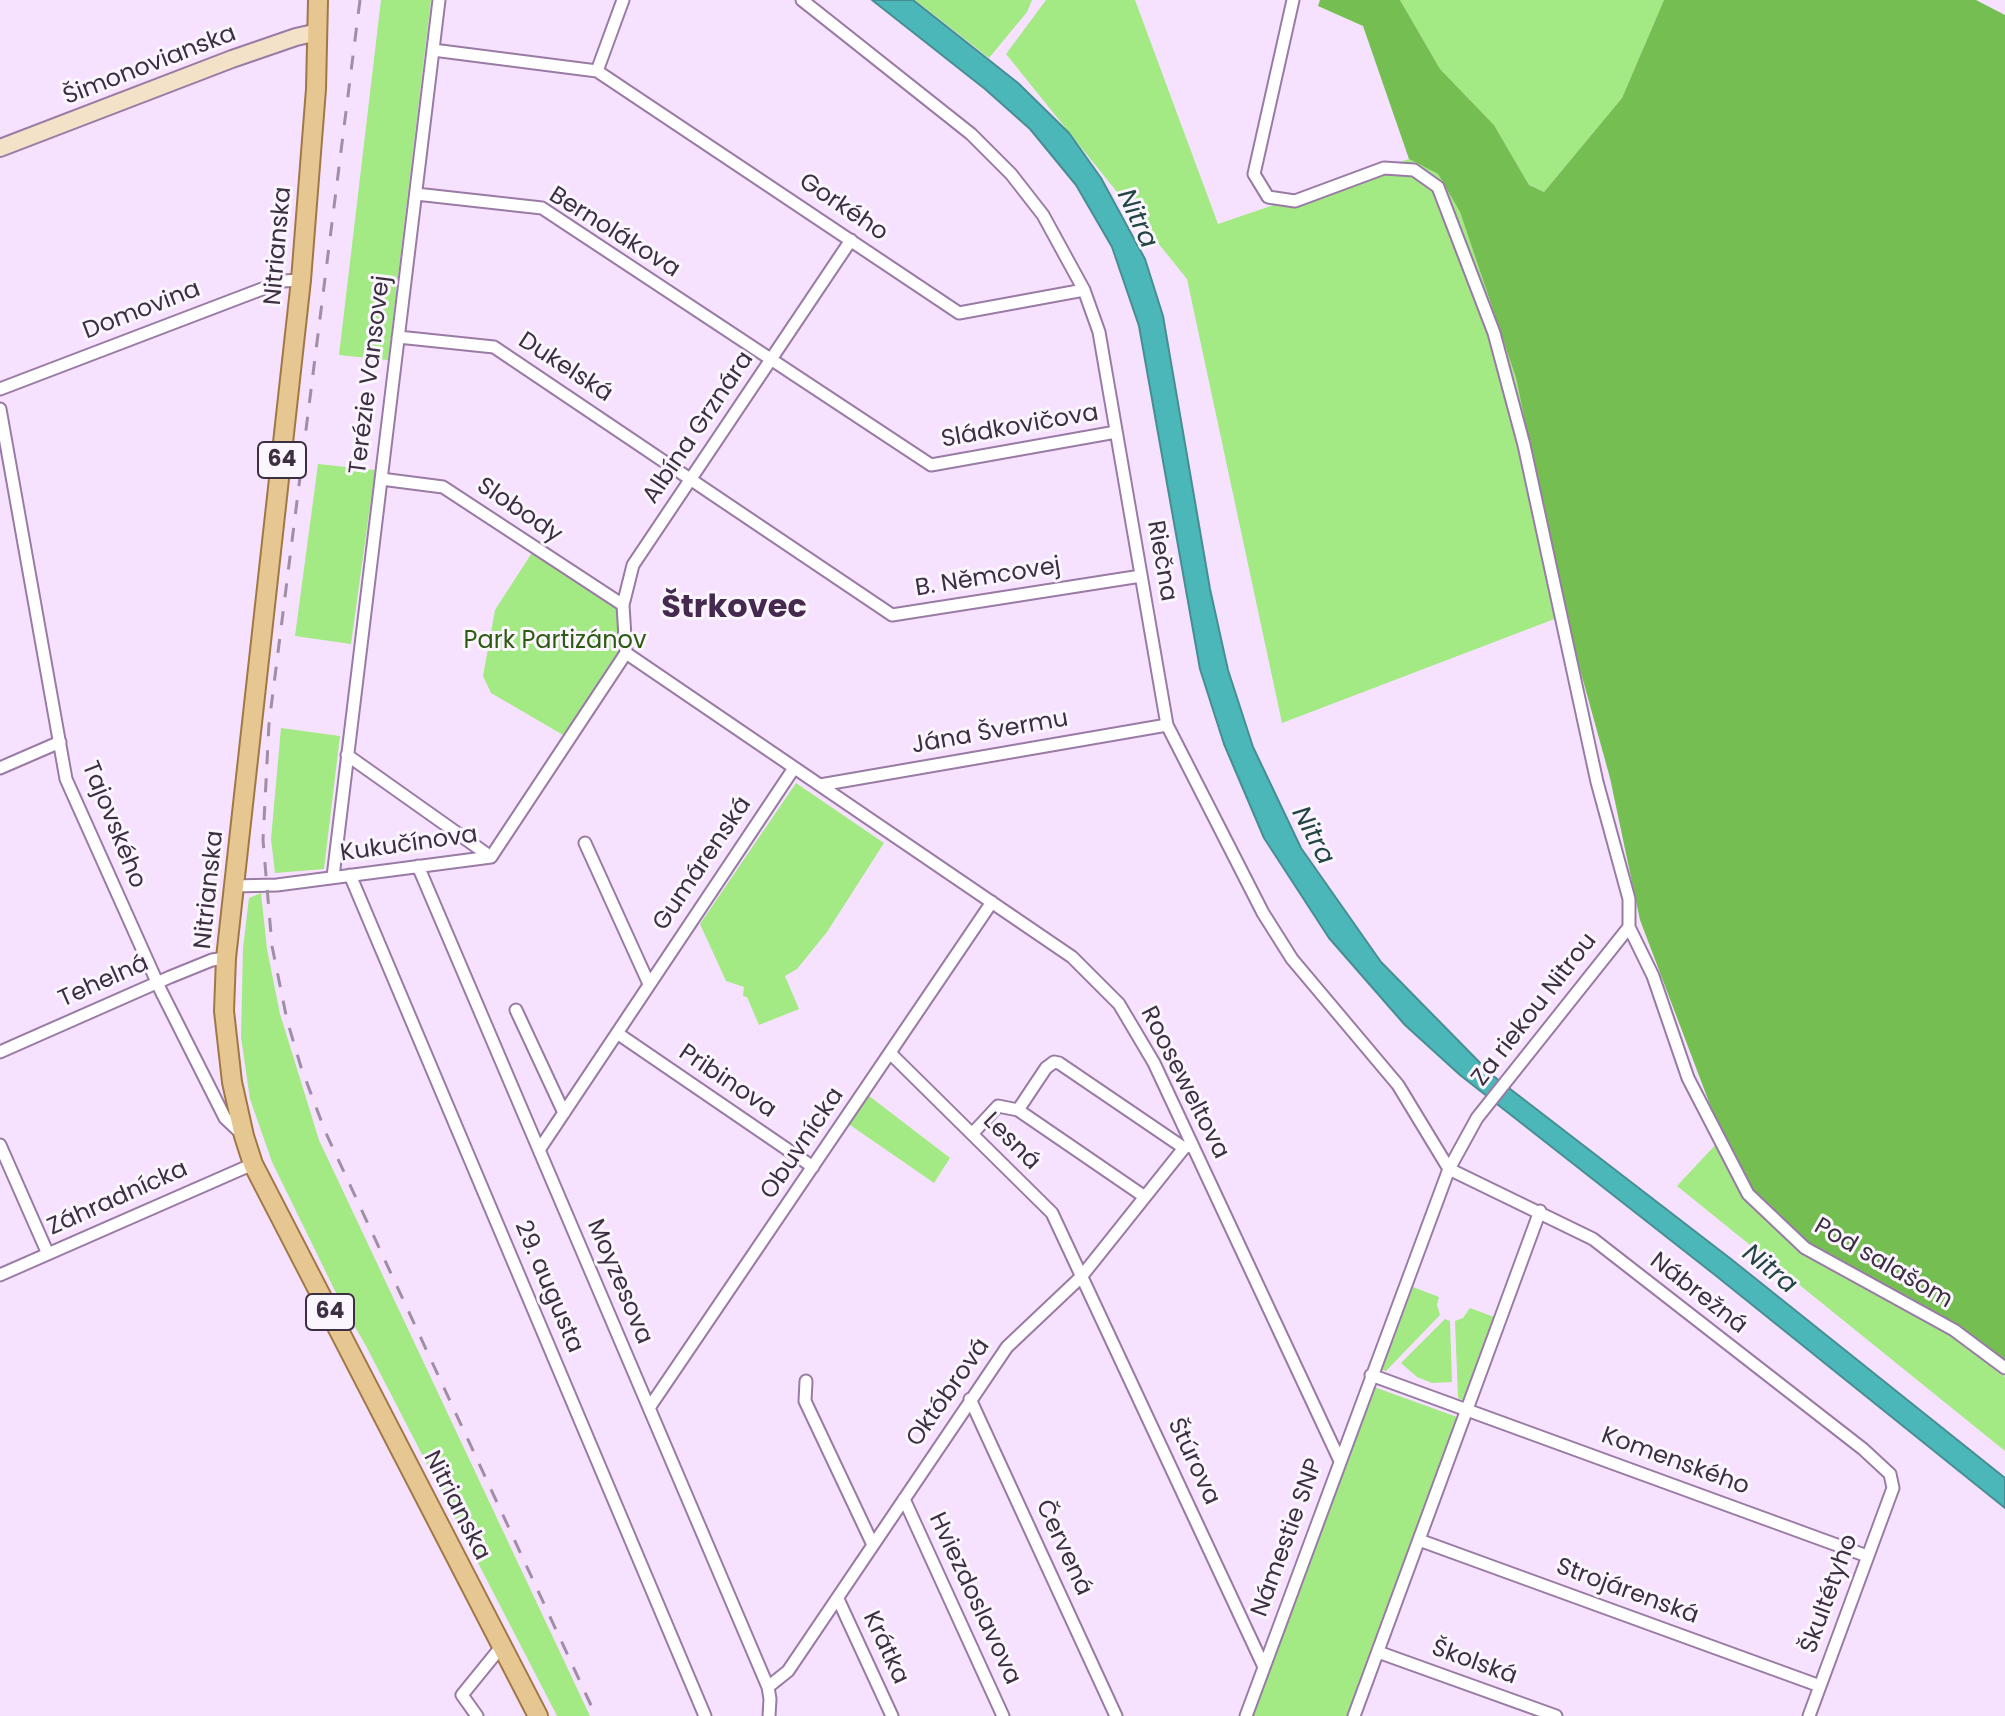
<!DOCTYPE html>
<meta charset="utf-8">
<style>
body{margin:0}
canvas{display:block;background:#f6e2fe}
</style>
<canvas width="2005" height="1716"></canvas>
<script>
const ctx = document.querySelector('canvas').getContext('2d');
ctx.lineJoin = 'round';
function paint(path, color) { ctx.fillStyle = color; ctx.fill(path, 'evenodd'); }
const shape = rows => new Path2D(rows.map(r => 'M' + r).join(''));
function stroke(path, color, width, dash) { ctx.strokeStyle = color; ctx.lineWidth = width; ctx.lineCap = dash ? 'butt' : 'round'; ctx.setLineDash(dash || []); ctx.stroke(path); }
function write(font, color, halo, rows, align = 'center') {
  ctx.font = font + ' Poppins,sans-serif'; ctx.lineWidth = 6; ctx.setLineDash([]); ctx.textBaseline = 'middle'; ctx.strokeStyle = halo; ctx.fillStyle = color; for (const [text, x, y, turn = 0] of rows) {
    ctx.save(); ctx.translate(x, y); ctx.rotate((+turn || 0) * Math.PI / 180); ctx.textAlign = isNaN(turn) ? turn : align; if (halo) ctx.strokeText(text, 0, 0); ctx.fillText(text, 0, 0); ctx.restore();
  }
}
paint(shape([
 [381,0,431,0,388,360,339,355],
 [915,0,1032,0,1027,12,989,58],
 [1046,0,1135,0,1218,224,1409,159,1438,174,1460,212,1516,378,1565,615,1282,723,1187,279,1006,54],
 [1400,0,1664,0,1622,98,1544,192,1529,185,1494,125,1440,69],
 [318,464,375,470,351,644,295,636],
 [535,548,623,605,626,653,570,739,491,693,483,676,495,610],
 [281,728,340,736,324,869,275,873,271,839],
 [796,783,884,843,827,932,797,969,785,976,799,1009,759,1025,747,997,743,996,744,987,726,981,700,924],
 [261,893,267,949,280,1014,319,1140,590,1716,557,1716,555,1712,366,1346,339,1299,272,1162,250,1099,241,1037,243,948,249,898],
 [860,1089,950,1158,934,1183,840,1118],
 [1718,1142,1741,1194,1800,1249,1821,1265,1951,1336,2005,1377,2005,1451,1677,1186],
 [1413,1287,1439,1297,1437,1305,1440,1315,1386,1371,1382,1370],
 [1470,1308,1494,1317,1463,1400,1458,1398,1455,1321,1463,1318],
 [1445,1319,1450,1321,1452,1382,1432,1383,1417,1377,1401,1363],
 [1374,1387,1457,1417,1348,1716,1252,1716]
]), '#a3e984');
paint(shape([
 [1320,0,1400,0,1440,69,1494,125,1529,185,1544,192,1622,98,1664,0,1976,0,2005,15,2005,1364,1911,1298,1813,1249,1751,1193,1723,1139,1640,920,1610,778,1565,615,1516,378,1460,212,1438,174,1409,159,1363,26,1318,6]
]), '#75be51');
const water = shape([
 [872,0,913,0,1018,83,1069,133,1101,178,1145,259,1163,316,1210,589,1228,670,1253,747,1301,848,1381,962,1492,1075,1731,1259,2005,1478,2005,1508,1715,1275,1460,1075,1405,1025,1329,938,1264,838,1224,744,1200,669,1139,326,1112,247,1076,185,1030,129,985,89,872,0]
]);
paint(water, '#4cb7b8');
stroke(water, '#478e94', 2);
const street = shape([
 [802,0,971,134,1011,174,1043,215,1084,290,1099,332,1167,725,1263,913,1292,959,1398,1085,1449,1169],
 [1293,0,1254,174,1268,197,1295,201,1384,168,1414,170,1438,187,1494,333,1524,445,1597,782,1629,899,1629,927,1653,976,1688,1078,1748,1194,1805,1248,1954,1330,2005,1368],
 [433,50,597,71,959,313,1084,290],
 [597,71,623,0],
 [416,194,542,208,931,465,1116,432],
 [398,337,494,347,892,615,1141,576],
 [0,389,283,281,301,280],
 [0,409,66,779,161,991,225,1118,243,1135],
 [381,479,443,487,623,605],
 [626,653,1072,957,1119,1004,1154,1063,1340,1461],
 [626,653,623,605,633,565,851,240],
 [347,755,491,857],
 [0,768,60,742],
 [820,785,1167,725],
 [585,843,649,984],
 [418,866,768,1687,770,1699,769,1716],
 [350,875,705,1716],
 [333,877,439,0],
 [233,886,277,885,491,857,626,653],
 [516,1010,564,1113],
 [617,1033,813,1167],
 [0,1052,170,977,212,960,226,958],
 [890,1053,1052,1213,1264,1667],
 [1018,1110,1046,1068,1054,1062,1059,1063,1184,1148],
 [972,1134,998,1106,1018,1110,1145,1197],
 [0,1145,48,1254],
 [539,1150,794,768],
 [1449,1169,1593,1239,1863,1449,1890,1474,1893,1488,1809,1716],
 [0,1275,253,1164],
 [1371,1375,1867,1556],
 [806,1381,805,1401,873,1545],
 [970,1399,1116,1716],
 [649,1408,992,902],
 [904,1499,1003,1716],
 [1419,1540,1820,1686],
 [838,1599,892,1716],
 [1378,1652,1556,1716],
 [768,1687,788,1671,1007,1347,1081,1277,1184,1148,1192,1144],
 [477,1716,462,1695,501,1647],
 [1246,1716,1449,1169,1477,1118,1629,927],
 [1354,1716,1540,1211]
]);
const secondary = shape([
 [0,148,232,59,296,37,318,32]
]);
const primary = shape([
 [318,0,316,89,301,280,226,958,224,1011,232,1082,244,1136,253,1164,538,1716]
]);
stroke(street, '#997ba5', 15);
stroke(secondary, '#997ba5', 20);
stroke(primary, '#a07846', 22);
stroke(street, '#fff', 11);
stroke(secondary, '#f3e2c8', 16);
stroke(primary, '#e6c691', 18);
stroke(shape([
 [360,0,269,724,263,840,272,946,287,1020,301,1067,325,1131,596,1716]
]), '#9f8ea6', 3, [14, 14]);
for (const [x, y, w] of [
 [282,460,48],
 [330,1312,48]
]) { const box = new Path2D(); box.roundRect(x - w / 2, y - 18, w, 36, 6); ctx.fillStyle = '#fbf5fe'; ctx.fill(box); stroke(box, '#3c2f41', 2); }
write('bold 22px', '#3c2f41', null, [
 ["64",282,460],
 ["64",330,1312]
]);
write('24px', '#3c2f41', '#fbf5fe', [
 ["Šimonovianska",150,66,-21],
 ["Gorkého",843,208,34],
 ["Bernolákova",614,233,32],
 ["Nitrianska",279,246,-85],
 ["Domovina",142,311,-21],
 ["Dukelská",565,368,33],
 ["Terézie Vansovej",371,375,-83],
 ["Sládkovičova",1020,427,-10],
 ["Albína Grznára",699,428,-56],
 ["Slobody",519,511,34],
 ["Riečna",1161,561,80],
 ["B. Němcovej",988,578,-9],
 ["Jána Švermu",990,733,-10],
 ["Tajovského",113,825,68],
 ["Kukučínova",409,845,-8],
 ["Gumárenská",703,864,-56],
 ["Nitrianska",210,890,-84],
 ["Tehelná",104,982,-24],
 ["Za riekou Nitrou",1535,1010,-52],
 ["Pribinova",727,1082,34],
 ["Rooseweltova",1184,1083,63],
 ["Lesná",1011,1142,45],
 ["Obuvnícka",803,1144,-56],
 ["Záhradnícka",118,1199,-24],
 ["Pod salašom",1883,1264,30],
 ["Moyzesova",619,1282,67],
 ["29. augusta",548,1287,67],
 ["Nábrežná",1698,1294,38],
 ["Októbrová",949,1393,-55],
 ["Štúrova",1193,1462,65],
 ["Komenského",1675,1462,20],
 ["Nitrianska",456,1506,63],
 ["Námestie SNP",1288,1538,-70],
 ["Červená",1063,1548,65],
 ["Strojárenská",1627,1592,20],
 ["Škultétyho",1830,1594,-70],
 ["Hviezdoslavova",974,1599,65],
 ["Krátka",885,1648,65],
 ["Školská",1474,1663,20]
]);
write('24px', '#2d5b11', '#fbf5fe', [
 ["Park Partizánov",555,642]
]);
write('italic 26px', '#244545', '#fbf5fe', [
 ["Nitra",1136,219,65],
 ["Nitra",1312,836,62],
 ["Nitra",1769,1270,39]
]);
write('bold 32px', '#45294f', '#fbf5fe', [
 ["Štrkovec",734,609]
]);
</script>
